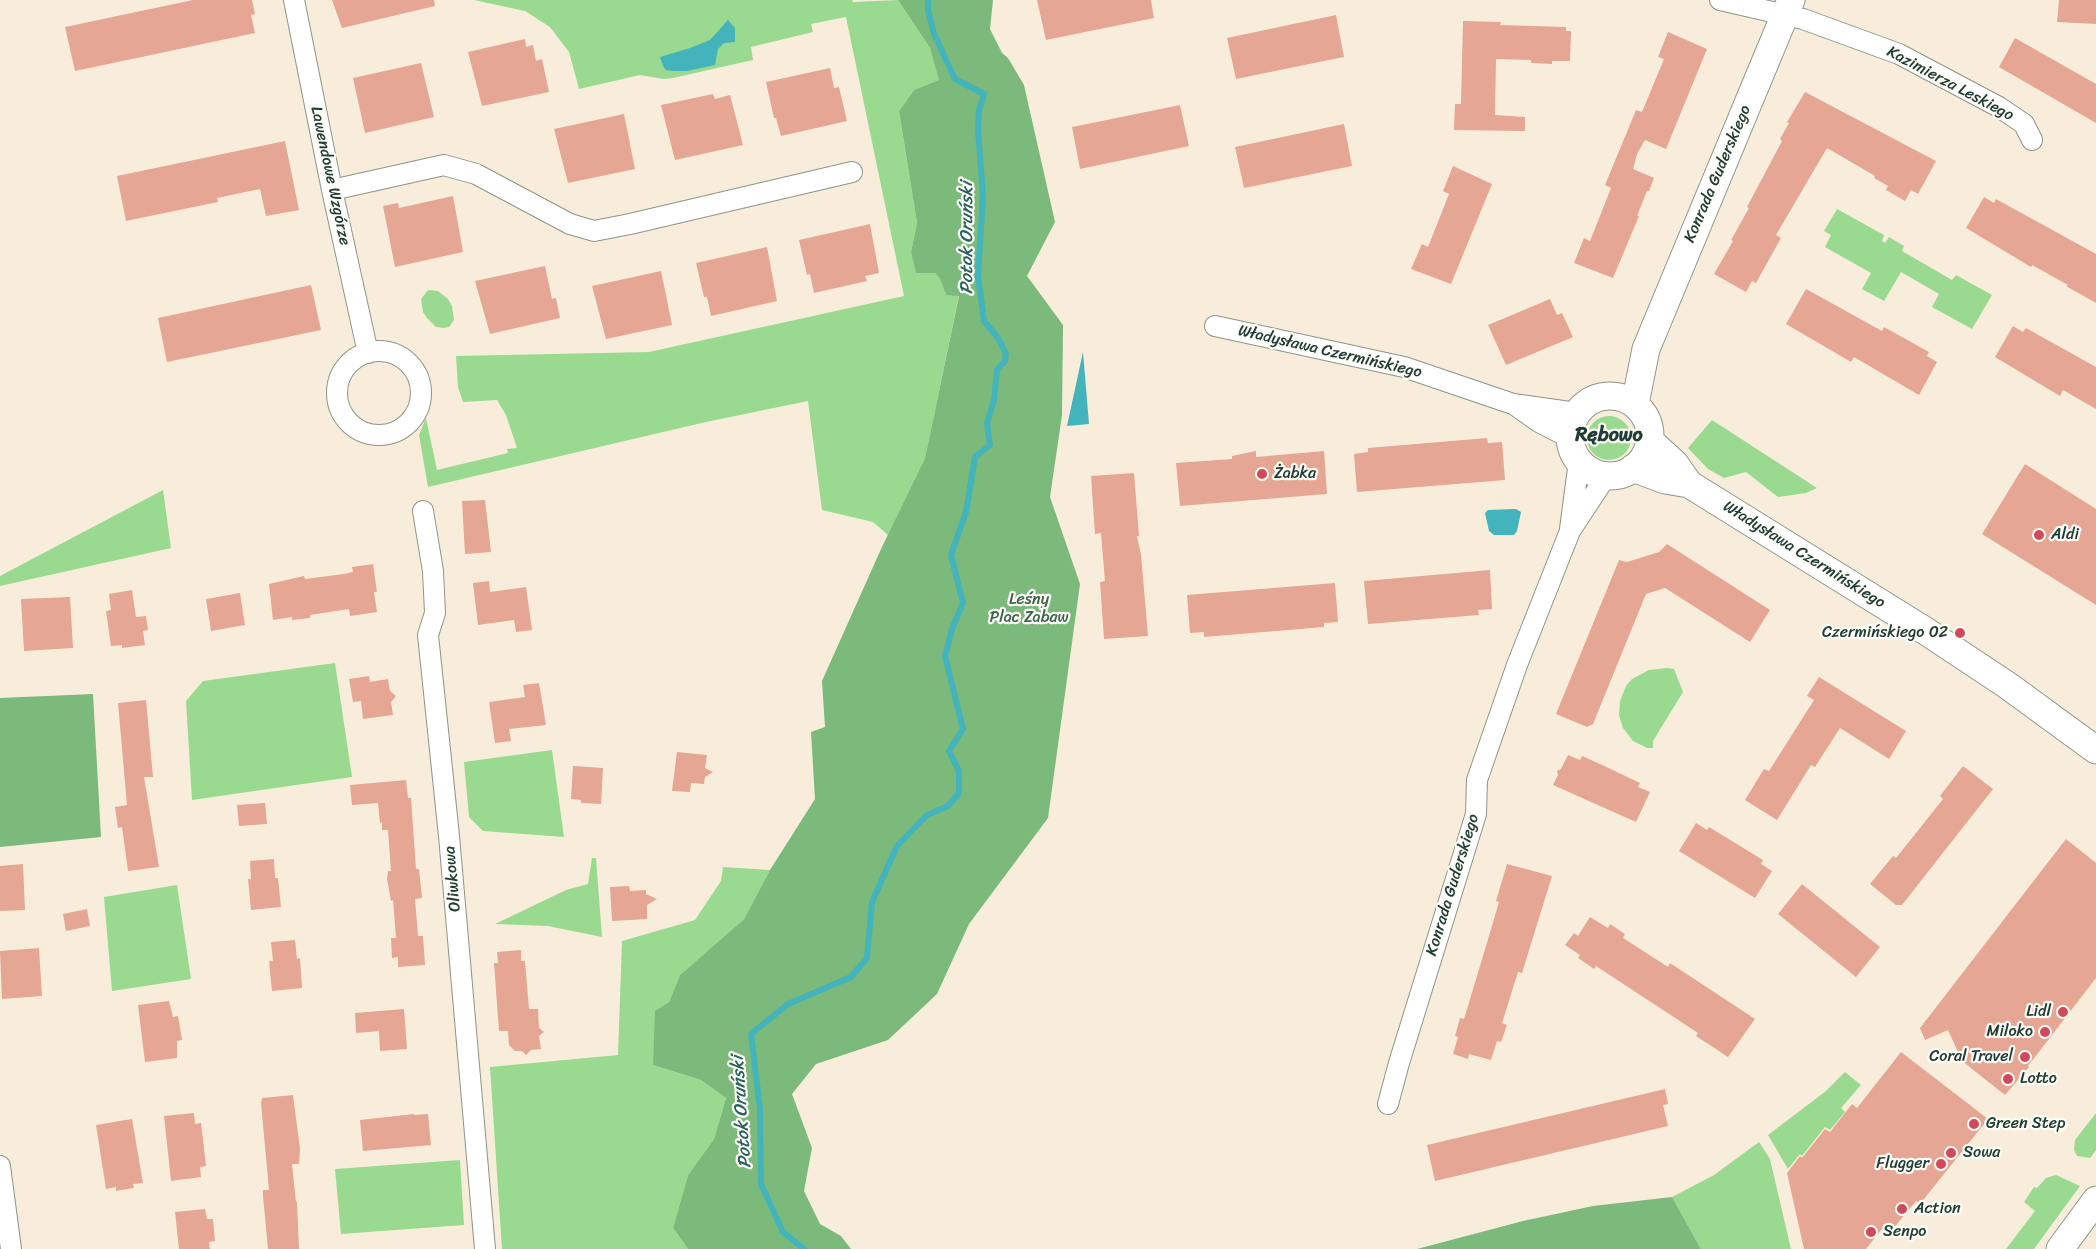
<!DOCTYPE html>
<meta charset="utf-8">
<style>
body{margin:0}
canvas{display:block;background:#f8eddb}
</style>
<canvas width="2096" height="1249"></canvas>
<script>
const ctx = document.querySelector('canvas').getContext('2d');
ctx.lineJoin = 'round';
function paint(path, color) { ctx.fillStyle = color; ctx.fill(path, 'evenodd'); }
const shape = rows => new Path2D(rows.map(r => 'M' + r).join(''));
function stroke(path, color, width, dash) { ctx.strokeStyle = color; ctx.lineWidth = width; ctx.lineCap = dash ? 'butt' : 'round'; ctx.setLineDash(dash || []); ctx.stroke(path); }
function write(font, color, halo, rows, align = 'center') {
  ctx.font = font + ' Sriracha,sans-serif'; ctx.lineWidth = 4.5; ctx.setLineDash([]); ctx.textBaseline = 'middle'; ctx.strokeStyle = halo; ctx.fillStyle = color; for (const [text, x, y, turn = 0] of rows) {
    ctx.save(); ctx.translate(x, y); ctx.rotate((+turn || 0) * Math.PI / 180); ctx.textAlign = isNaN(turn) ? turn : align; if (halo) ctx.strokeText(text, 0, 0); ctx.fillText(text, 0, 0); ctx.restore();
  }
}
paint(shape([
 [474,0,852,0,853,2,898,0,930,48,940,80,914,90,899,111,917,223,911,252,916,272,935,273,940,279,946,295,959,295,925,458,888,535,873,522,822,510,808,401,706,422,428,487,419,435,426,418,437,470,508,453,507,449,517,448,506,415,497,400,463,402,458,387,456,356,649,352,904,296,846,17,811,24,813,32,751,47,753,60,673,78,664,79,640,75,579,89,569,52,550,27,525,11],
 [1837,209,1884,235,1882,241,1885,243,1889,237,1904,246,1902,251,1952,280,1956,275,1992,295,1972,329,1932,307,1939,294,1901,272,1884,301,1862,289,1871,273,1825,247,1831,235,1824,231],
 [428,290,438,291,448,299,452,306,454,320,449,327,444,328,436,327,427,318,423,312,421,299],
 '1587 438a22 22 0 1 1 44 0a22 22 0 1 1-44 0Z',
 [1712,420,1817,488,1806,493,1778,497,1746,472,1724,478,1708,469,1688,448],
 [163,490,171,548,0,586,0,576],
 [335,663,352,777,192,800,186,701,203,681],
 [1667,668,1674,669,1683,692,1653,741,1653,748,1647,748,1633,741,1623,728,1619,715,1620,701,1626,686,1632,679,1649,670],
 [552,750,564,837,483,831,469,817,464,762],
 [592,858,596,858,602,937,548,926,495,924,566,890,588,884],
 [723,867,770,870,744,919,680,975,669,1002,653,1065,701,1080,726,1098,714,1139,688,1175,673,1228,688,1249,502,1249,490,1067,618,1055,622,941,695,920,721,881],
 [177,885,191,979,112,991,104,897],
 [1845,1072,1861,1085,1841,1108,1845,1112,1830,1130,1825,1127,1802,1156,1800,1154,1788,1169,1768,1135,1826,1091],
 [2096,1113,2096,1150,2090,1158,2077,1156,2074,1150,2075,1140],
 [1759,1142,1770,1159,1791,1249,1701,1249,1672,1197,1714,1175],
 [460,1160,464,1225,341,1234,335,1169],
 [2056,1175,2080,1186,2034,1249,2006,1249,2035,1211,2024,1202,2034,1187,2037,1188,2046,1178]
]), '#9ada90');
paint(shape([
 [898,0,993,0,990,29,1002,53,1008,58,1024,85,1055,222,1027,276,1063,325,1062,415,1050,497,1080,584,1048,818,969,924,937,994,888,1040,816,1064,792,1094,812,1148,804,1191,820,1224,841,1236,851,1249,688,1249,673,1228,688,1175,714,1139,726,1098,701,1080,653,1065,655,1011,669,1002,680,975,744,919,770,870,815,799,811,732,825,727,822,681,881,549,925,458,959,296,946,295,940,279,935,273,916,273,911,252,917,223,899,111,914,90,939,80,930,48],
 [93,694,101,837,0,847,0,698],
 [1672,1197,1701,1249,1417,1249,1523,1221,1593,1206]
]), '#7bba7a');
paint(shape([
 [728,20,735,28,735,42,724,43,718,49,715,65,687,71,673,71,666,70,664,68,660,57,690,48,710,40],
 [1083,352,1089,424,1067,426],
 [1516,509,1521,512,1517,531,1514,535,1494,535,1489,531,1485,513,1488,510]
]), '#43b3bc');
stroke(shape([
 [804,1249,783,1232,761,1184,760,1109,751,1034,788,1004,851,977,867,958,872,902,897,846,927,815,948,806,959,793,959,771,949,751,963,729,945,656,952,629,963,603,951,555,966,512,975,457,990,445,987,423,994,400,997,370,1005,361,1006,354,998,338,984,321,978,276,983,197,978,129,979,111,984,94,955,79,934,34,928,10,928,0]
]), '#43b3bc', 6);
paint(shape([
 [193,0,252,0,255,14,251,15,255,33,75,71,65,27],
 [332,0,434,0,435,6,342,28],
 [1037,0,1151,0,1154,18,1046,40],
 [2059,0,2096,0,2096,24,2057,22],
 [1336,15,1344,57,1236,79,1227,38],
 [1463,21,1501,22,1500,25,1566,27,1566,31,1571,31,1570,61,1552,61,1552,64,1531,63,1531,60,1496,59,1495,115,1525,117,1525,131,1454,130,1455,104,1461,104],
 [1668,32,1707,49,1666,149,1645,140,1637,154,1633,169,1654,178,1649,191,1647,191,1637,216,1639,216,1613,278,1574,263,1584,238,1590,241,1611,188,1605,185,1636,110,1642,112,1664,59,1658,57],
 [2015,38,2096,84,2096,123,1999,67],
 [525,39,526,47,533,45,536,61,542,59,549,92,482,106,468,52],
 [421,63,434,117,365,133,353,78],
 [830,68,834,88,839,87,847,121,781,136,776,118,774,118,766,82],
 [1805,92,1936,161,1918,194,1911,190,1905,201,1886,190,1888,186,1874,178,1875,176,1827,148,1776,235,1781,238,1756,283,1752,281,1746,292,1714,274,1733,241,1731,240,1749,208,1747,207,1782,141,1780,139,1789,123,1787,122],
 [713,94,715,99,730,95,743,145,675,160,661,105],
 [1180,105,1189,146,1080,169,1072,127],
 [624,114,635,169,568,183,554,129],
 [1344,124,1352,166,1244,188,1235,147],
 [285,141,299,210,266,216,260,189,217,198,218,202,126,221,117,176],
 [1453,166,1492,184,1451,284,1411,269,1422,244,1428,247,1449,194,1443,191],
 [453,196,463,252,395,267,383,206,398,203,399,208],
 [1984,197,1994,203,1996,199,2096,254,2096,303,2066,286,2068,285,2032,265,2031,267,1966,228],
 [870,224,879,273,865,276,867,281,814,293,810,274,807,275,799,240],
 [767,247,777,301,711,316,707,297,704,297,696,263],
 [545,266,552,299,556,298,560,318,490,334,475,281],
 [661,271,672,325,606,339,592,286],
 [311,285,321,330,167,362,158,318],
 [1806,289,1882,331,1884,327,1929,352,1927,356,1937,362,1919,395,1854,357,1851,362,1786,324],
 [1550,299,1557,315,1562,313,1573,337,1506,365,1488,325],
 [2013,326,2023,332,2026,328,2096,367,2096,409,2063,390,2060,396,1995,357],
 [1487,438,1488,443,1502,442,1505,480,1357,492,1354,454,1368,452,1368,448],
 [1256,451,1256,457,1324,451,1327,494,1180,506,1176,463,1232,459,1232,456],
 [2025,464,2096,509,2096,605,1982,534],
 [1134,473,1139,536,1137,536,1141,555,1148,636,1104,639,1100,582,1105,581,1101,533,1095,534,1091,476],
 [485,500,491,552,465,554,462,501],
 [1667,544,1770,610,1750,642,1665,588,1646,594,1593,724,1587,727,1556,714,1619,560,1627,562,1659,552],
 [373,564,377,592,374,592,377,612,350,616,349,609,310,615,310,618,300,619,292,620,292,617,273,620,269,584,304,576,305,579,344,574,353,572,352,567],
 [1490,570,1492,609,1478,610,1479,615,1368,624,1364,581],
 [489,581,490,592,526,587,532,630,516,632,514,620,478,625,473,583],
 [1335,583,1338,622,1324,623,1324,627,1204,637,1204,632,1190,633,1187,595],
 [132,590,136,617,146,616,148,630,143,631,145,645,122,648,122,645,111,646,106,611,111,610,109,594],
 [240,593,245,625,211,631,206,599],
 [70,597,73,648,24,651,21,599],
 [369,676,370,682,388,679,390,691,396,696,391,702,393,715,363,719,361,701,353,702,349,679],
 [1819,677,1906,731,1889,759,1840,728,1815,767,1811,765,1777,820,1745,800,1764,769,1769,771,1814,700,1807,696],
 [539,683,546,725,509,729,511,741,495,743,489,702,525,697,523,685],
 [146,700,153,777,144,777,159,867,128,871,122,827,118,828,115,807,127,805,118,703],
 [677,752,707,755,705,768,713,772,705,777,704,784,691,783,690,792,672,791],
 [1568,755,1580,760,1582,756,1600,764,1640,783,1638,787,1650,792,1636,822,1553,785,1558,775,1557,771,1561,769],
 [573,766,603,768,601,804,581,803,581,800,571,799],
 [1963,766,1993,789,1902,905,1896,905,1870,884,1893,856,1896,858,1920,828,1943,799,1940,796],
 [406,780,408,798,411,798,416,869,419,869,422,898,415,899,418,936,423,936,425,965,398,967,398,957,392,958,391,938,396,938,393,900,391,901,387,879,388,871,391,871,388,830,382,830,382,822,380,823,378,803,352,805,350,785],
 [265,803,267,824,239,826,237,805],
 [1696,823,1707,830,1709,827,1763,860,1761,864,1772,871,1755,898,1679,851],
 [2066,839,2096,863,2096,978,2028,1066,2029,1067,2005,1095,1962,1061,1948,1030,1925,1040,1920,1028],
 [274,859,275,878,278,878,281,907,251,910,248,879,251,879,250,861],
 [23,864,25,910,0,911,0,866],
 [1507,864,1552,876,1522,973,1518,972,1502,1023,1507,1025,1501,1042,1497,1041,1491,1060,1469,1054,1468,1059,1453,1054,1458,1037,1455,1036,1460,1018,1464,1019,1486,946,1499,902,1496,901],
 [1802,884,1880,947,1856,977,1778,914],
 [629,886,630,891,646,890,646,894,657,899,647,905,647,919,612,921,610,887],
 [87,909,90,926,66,931,63,914],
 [1590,917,1608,928,1610,924,1625,934,1623,938,1668,967,1670,963,1755,1019,1728,1057,1696,1036,1698,1033,1596,966,1594,969,1578,958,1580,955,1565,945,1574,933,1578,936],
 [295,940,297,959,300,958,302,988,272,991,269,961,273,961,271,942],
 [39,948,42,996,2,999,0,951],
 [521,950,521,961,525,961,529,1009,538,1009,539,1028,544,1032,539,1036,541,1049,531,1050,526,1055,522,1051,515,1051,509,1045,508,1031,499,1031,494,963,498,963,497,952],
 [169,1001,173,1017,178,1016,182,1040,177,1041,177,1058,145,1062,138,1005],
 [404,1009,407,1049,380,1051,379,1031,356,1033,355,1013],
 [1901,1052,1988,1119,1920,1204,1916,1201,1892,1230,1885,1225,1866,1249,1804,1249,1787,1173,1800,1156,1802,1158,1825,1129,1830,1132,1852,1104,1857,1108],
 [1665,1089,1668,1104,1663,1105,1668,1126,1435,1181,1427,1145],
 [293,1095,300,1149,299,1164,292,1164,296,1202,297,1202,299,1249,268,1249,263,1196,263,1190,269,1190,261,1103,262,1098],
 [194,1113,195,1124,201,1123,206,1166,200,1167,201,1177,171,1181,164,1116],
 [414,1114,414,1115,428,1114,431,1145,363,1151,360,1120],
 [132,1119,143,1183,133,1184,134,1188,116,1191,116,1187,106,1189,96,1125],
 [205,1209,207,1219,213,1219,215,1241,209,1242,210,1249,179,1249,175,1212]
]), '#e6a694');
const street = shape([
 [294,0,332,190,368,353],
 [1720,0,1803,19,1899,54,1999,107,2024,124,2032,140],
 [332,190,444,165,476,174,570,224,594,231,630,224,852,172],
 [1215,326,1404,367,1513,404,1577,413],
 '337 393a42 42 0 1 1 84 0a42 42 0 1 1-84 0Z',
 [1515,405,1539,422,1570,438],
 [423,511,433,571,435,613,428,635,449,836,485,1249],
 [1570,529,1579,461],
 [1388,1104,1399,1063,1476,814,1477,780,1517,665,1570,531,1601,484,1608,476],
 [0,1166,11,1249]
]);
const secondary = shape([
 '1570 436a40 40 0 1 1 80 0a40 40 0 1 1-80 0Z',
 [1635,404,1646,349,1791,0],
 [1650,441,1675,464,1689,484],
 [1633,468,1665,480,1689,484,1924,630,2007,685,2096,750],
 [2060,1249,2096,1200]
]);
stroke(street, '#8c9588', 22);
stroke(secondary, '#8c9588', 29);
stroke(street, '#fff', 20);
stroke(secondary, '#fff', 27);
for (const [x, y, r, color] of [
 [1262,474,6,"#d1495b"],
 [2039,535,6,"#d1495b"],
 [1960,633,6,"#d1495b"],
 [2063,1012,6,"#d1495b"],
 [2045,1032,6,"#d1495b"],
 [2025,1057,6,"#d1495b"],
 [2008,1079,6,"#d1495b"],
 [1974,1124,6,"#d1495b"],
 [1951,1153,6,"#d1495b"],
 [1941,1164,6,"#d1495b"],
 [1902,1209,6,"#d1495b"],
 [1871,1232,6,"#d1495b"]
]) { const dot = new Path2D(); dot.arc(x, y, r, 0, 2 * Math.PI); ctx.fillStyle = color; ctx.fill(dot); stroke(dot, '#fdfcf7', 2); }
write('16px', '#1f3d34', '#fdfcf7', [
 ["Kazimierza Leskiego",1950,84,28],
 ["Konrada Guderskiego",1718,174,-67],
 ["Lawendowe Wzgórze",330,176,78],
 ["Władysława Czermińskiego",1330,352,13],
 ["Władysława Czermińskiego",1804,555,32],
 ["Oliwkowa",453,879,-95],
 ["Konrada Guderskiego",1453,885,-73]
]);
write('16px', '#1f3d34', '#fdfcf7', [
 ["Żabka",1274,474],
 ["Aldi",2051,535],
 ["Czermińskiego 02",1948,633,"right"],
 ["Lidl",2051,1012,"right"],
 ["Miloko",2033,1032,"right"],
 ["Coral Travel",2013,1057,"right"],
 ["Lotto",2020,1079],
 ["Green Step",1986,1124],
 ["Sowa",1963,1153],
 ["Flugger",1929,1164,"right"],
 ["Action",1914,1209],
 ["Senpo",1883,1232]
], 'left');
write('16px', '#3e644b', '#fdfcf7', [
 ["Leśny",1029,600],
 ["Plac Zabaw",1029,618]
]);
write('italic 18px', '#2a605d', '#fdfcf7', [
 ["Potok Oruński",967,238,-90],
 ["Potok Oruński",742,1112,-94]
]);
write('bold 20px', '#1f3d34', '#fdfcf7', [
 ["Rębowo",1609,436]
]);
</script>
